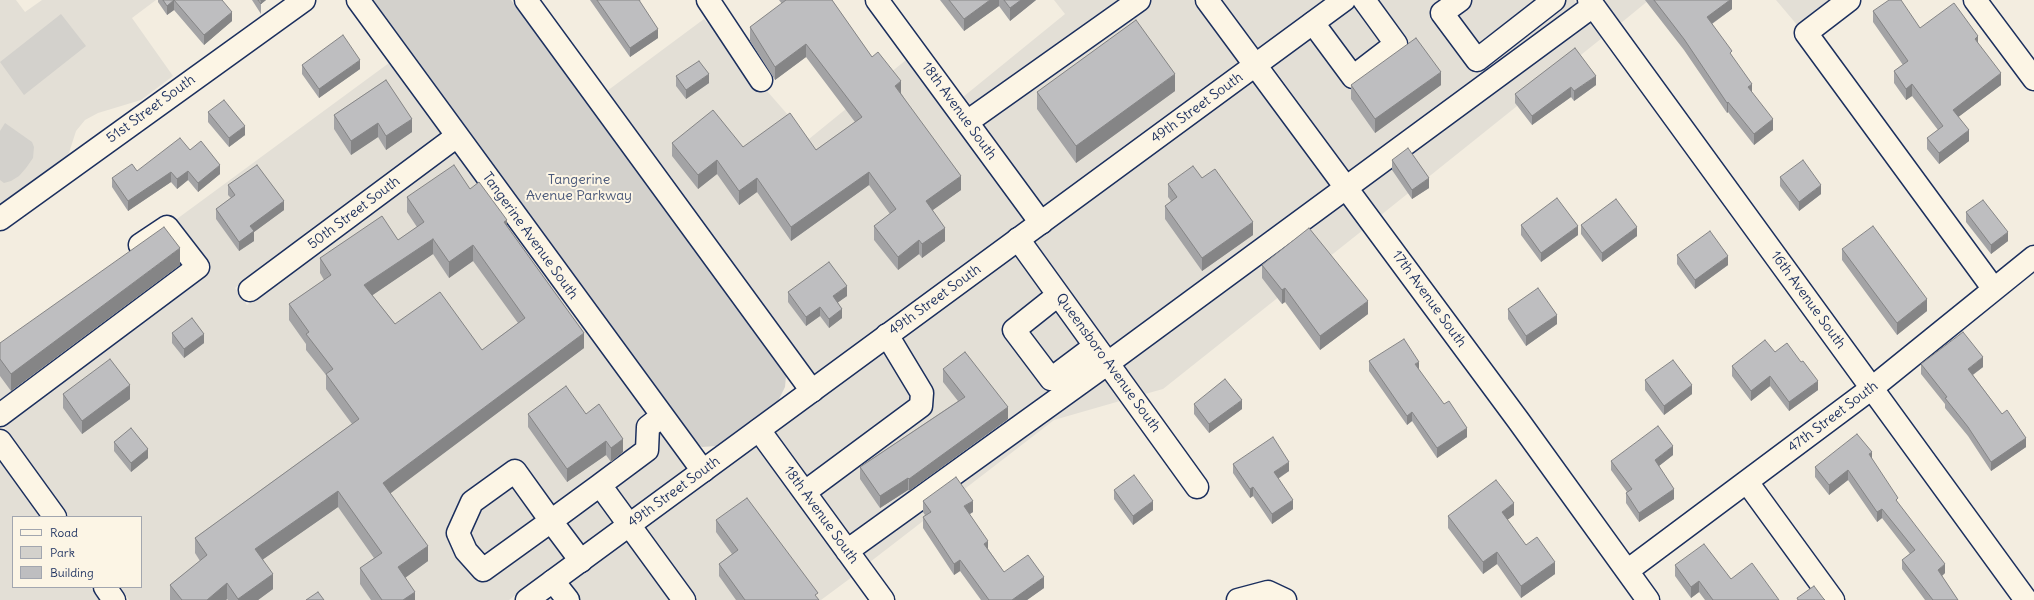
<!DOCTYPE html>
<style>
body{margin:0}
#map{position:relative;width:2034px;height:600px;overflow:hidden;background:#f3ede0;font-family:Delius,sans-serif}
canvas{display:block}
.legend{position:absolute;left:12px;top:516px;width:130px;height:72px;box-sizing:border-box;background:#fcf5e5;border:1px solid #a2a6af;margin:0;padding:5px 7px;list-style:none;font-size:12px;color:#1b2f5e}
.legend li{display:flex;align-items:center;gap:8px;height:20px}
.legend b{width:20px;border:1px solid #a2a6af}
</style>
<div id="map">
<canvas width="2034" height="600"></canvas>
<ul class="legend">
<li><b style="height:5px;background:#fcf5e5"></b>Road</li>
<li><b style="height:11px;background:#d3d1cc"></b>Park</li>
<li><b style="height:11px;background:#bebec0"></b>Building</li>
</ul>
</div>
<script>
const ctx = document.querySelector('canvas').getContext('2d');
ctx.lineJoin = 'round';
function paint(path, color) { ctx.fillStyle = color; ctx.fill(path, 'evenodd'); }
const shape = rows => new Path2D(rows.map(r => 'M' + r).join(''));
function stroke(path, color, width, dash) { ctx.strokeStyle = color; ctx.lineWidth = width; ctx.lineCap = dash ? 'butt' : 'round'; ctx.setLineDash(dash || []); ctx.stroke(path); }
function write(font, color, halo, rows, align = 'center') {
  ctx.font = font + ' Delius,sans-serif'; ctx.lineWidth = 4; ctx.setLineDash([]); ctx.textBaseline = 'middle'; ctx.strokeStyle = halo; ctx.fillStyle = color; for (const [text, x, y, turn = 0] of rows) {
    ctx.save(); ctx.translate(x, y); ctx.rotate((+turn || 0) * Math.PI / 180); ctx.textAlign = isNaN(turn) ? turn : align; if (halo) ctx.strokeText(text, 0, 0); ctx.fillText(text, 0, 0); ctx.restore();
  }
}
paint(shape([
 [0,0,16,0,25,12,42,0,156,0,132,18,173,76,141,100,98,113,85,120,76,131,68,156,0,206],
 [1054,0,1193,0,1240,63,1044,207,963,97,1065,14],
 [1222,0,1326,0,1259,49],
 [1362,0,1574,0,1602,38,1381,215,1272,66],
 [1604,0,1649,0,1621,23],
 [1776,0,1831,0,1798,26],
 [704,19,809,139,906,60,1025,221,815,375,607,91],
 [389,63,442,135,235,288,247,305,454,152,687,469,509,600,129,600,120,587,141,587,141,517,69,517,0,421,0,349],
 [1253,80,1363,230,1163,389,1145,394,1034,241],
 [1015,255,1120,401,1054,420,870,562,775,431],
 [755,445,852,577,821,600,545,600],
 [0,462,40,517,13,517,13,587,90,587,100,600,0,600]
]), '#e3dfd6');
paint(shape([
 [372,0,511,0,786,376,785,387,778,401,716,446,702,447,696,443],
 [61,14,86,46,24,95,0,62],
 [5,123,32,142,34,147,33,158,26,168,19,176,11,181,4,183,0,180,0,131]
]), '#d3d1cc');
const minor = shape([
 [358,0,703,471],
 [526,0,812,391],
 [708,0,761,80],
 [877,0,1041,223],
 [1207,0,1518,420,1648,600],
 [1460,0,1442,13,1477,60,1554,0],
 [1589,0,2026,600],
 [1849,0,1806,33,1993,288],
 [1975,0,2034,79],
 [1313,23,1353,77,1396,44,1364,0],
 [967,122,1139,0],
 [0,219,304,0],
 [1018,239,1197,487],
 [250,290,457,136],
 [1058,295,1014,330,1051,379,1095,346],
 [0,415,198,267,167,227,140,245],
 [662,416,648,427,647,450,600,485,684,600],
 [759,430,883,600],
 [0,441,55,517],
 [1747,482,1833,600],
 [805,492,921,406,922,393,887,335],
 [847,551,1108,363,1593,6],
 [581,561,551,521,515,471,472,502,458,533,466,551,483,570,551,521,600,485],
 [1627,571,1872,388,2034,257],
 [553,581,568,600],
 [105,587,114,600],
 [1238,600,1268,592,1285,600]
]);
const major = shape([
 [527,600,1344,0]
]);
stroke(minor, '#1b2f5e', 25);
stroke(major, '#1b2f5e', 25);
stroke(minor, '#fcf5e5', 22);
stroke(major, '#fcf5e5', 22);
paint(shape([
 [158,0,222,0,232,21,204,45,174,10,167,15,158,2],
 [252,0,266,0,261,4,261,14],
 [590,0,641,0,639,1,658,38,630,57],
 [779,0,832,0,872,57,901,93,961,190,932,210,945,241,922,258,919,254,898,270,874,240,874,226,890,214,869,185,791,241,757,192,739,205,717,174,698,189,672,156,672,143,743,147,816,150,855,122,806,57,775,80,750,41,750,27,782,4],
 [940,0,1036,0,1010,21,999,6,964,31],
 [1645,0,1732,0,1732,9,1712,24,1732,56,1773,130,1754,145,1728,112,1727,113,1684,50],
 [1873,11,1920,28,1978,43,2001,85,1958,117,1969,141,1939,164,1927,149,1927,138,1938,130,1912,96,1906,100,1894,83,1894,71,1903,65,1873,22],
 [302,65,360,69,319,98,302,74],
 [676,76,709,83,686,99,676,86],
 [386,80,412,132,386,150,378,137,351,155,334,129,334,115],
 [1351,85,1441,85,1375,133,1351,99],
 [1596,85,1574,101,1571,97,1532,125,1515,103,1515,94],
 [1175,91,1076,163,1037,109,1037,92],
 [208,112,245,135,229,147,208,122],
 [190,150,220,174,198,192,188,180,177,189,171,182,128,211,112,187,112,178,137,171],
 [1392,160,1429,188,1412,199,1392,170],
 [1780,177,1821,194,1799,211,1780,186],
 [1202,178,1253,235,1202,271,1165,219,1165,206,1171,201,1168,197,1168,184],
 [228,185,284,210,254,232,254,241,239,251,216,219,216,209,231,198,228,195],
 [470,189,507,226,584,348,390,493,428,561,405,578,415,600,371,600,360,584,360,568,374,558,338,507,263,559,273,589,258,600,228,600,227,599,226,600,170,600,170,585,200,561,195,553,195,538,352,424,326,389,326,375,306,350,306,344,289,320,289,304,324,280,320,273,320,258,398,240,417,227,407,212,407,197],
 [433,254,449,278,473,261,518,323,482,350,395,324,372,295],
 [1966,212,2008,241,1991,254,1966,222],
 [1521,225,1578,235,1541,262,1521,235],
 [1581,225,1637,236,1602,262,1581,234],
 [1842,249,1927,311,1897,335,1842,260],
 [1677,255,1728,265,1695,289,1677,264],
 [180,265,11,391,0,376,0,343],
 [1262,265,1368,314,1320,350,1285,302,1282,304,1262,278],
 [788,292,847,296,838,302,842,318,829,328,820,316,806,326,788,302],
 [1508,309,1557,324,1526,346,1508,319],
 [172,333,204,343,184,358,172,343],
 [1775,352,1818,390,1789,411,1770,386,1751,401,1732,376,1732,366],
 [1369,361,1419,370,1467,437,1437,458,1412,421,1407,425,1369,371],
 [1921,364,1983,367,1973,375,2026,447,1991,471,1968,436,1945,408,1945,404,1921,374],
 [943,369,1008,419,909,491,908,490,880,508,860,479,860,467,958,401,943,382],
 [1645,380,1692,394,1664,415,1645,390],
 [63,394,130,399,82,434,63,408],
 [1194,404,1242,409,1209,433,1194,414],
 [528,414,586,414,623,452,611,462,606,455,567,482,528,427],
 [114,442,148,458,131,472,114,451],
 [1673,455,1659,466,1674,499,1639,522,1626,503,1626,493,1627,492,1611,470,1611,461],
 [1872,459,1898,503,1945,573,1942,576,1958,600,1925,600,1902,569,1902,560,1910,554,1882,518,1877,522,1848,480,1829,495,1815,477,1815,467],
 [1233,464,1289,471,1278,479,1293,509,1272,524,1253,496,1250,498,1233,473],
 [1114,490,1153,510,1133,525,1114,499],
 [923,501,973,512,969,514,988,549,1004,572,1044,588,1027,600,981,600,960,571,954,575,923,528,923,517,925,515,923,512],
 [1514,515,1507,520,1526,545,1555,574,1521,598,1497,564,1483,574,1448,528,1448,516],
 [716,520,818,599,819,600,736,600,719,576,719,564,732,554,716,532],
 [1675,565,1731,579,1779,600,1705,600,1699,592,1691,598,1675,576]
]), '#a3a3a5');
paint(shape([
 [174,0,174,10,167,15,167,6],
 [261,0,266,0,261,4],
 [990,0,999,0,999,6,964,31,964,19],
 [1021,0,1036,0,1010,21,1010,8],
 [1730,0,1732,0,1732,9,1707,27,1707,17],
 [232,12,232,21,204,45,204,35],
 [658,29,658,38,630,57,630,48],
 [1978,36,1978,47,1975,39],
 [806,44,806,57,775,80,775,67],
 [360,60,360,69,319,98,319,89],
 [1441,72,1441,85,1375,133,1375,119],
 [2001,73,2001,85,1953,121,1953,110],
 [709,74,709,83,686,99,686,90],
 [1175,74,1175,91,1076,163,1076,146],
 [1596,76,1596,85,1574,101,1574,91],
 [901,81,901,95,895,86],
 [1752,84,1752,95,1748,87],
 [1912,84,1912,96,1906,100,1906,89],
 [1571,87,1571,97,1532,125,1532,116],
 [1728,102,1728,112,1727,113,1727,103],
 [412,119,412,132,386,150,386,136],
 [1773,119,1773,130,1754,145,1754,134],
 [378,123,378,137,351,155,351,141],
 [245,126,245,135,229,147,229,138],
 [1969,130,1969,141,1939,164,1939,153],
 [717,160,717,174,698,189,698,175],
 [220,165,220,174,198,192,198,183],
 [188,171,188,180,177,189,177,179],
 [171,172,171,182,128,211,128,201],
 [869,172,869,185,791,241,791,227],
 [961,176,961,190,926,215,926,201],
 [757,178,757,192,739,205,739,191],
 [1429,178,1429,188,1412,199,1412,190],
 [1821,185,1821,194,1799,211,1799,202],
 [284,201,284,210,254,232,254,241,239,251,239,242,250,226],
 [507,220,507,236,504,222],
 [1253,222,1253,235,1202,271,1202,258],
 [1578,226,1578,235,1541,262,1541,253],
 [1637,227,1637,236,1602,262,1602,253],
 [945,228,945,241,922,258,922,244],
 [2008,232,2008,241,1991,254,1991,245],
 [433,239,433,254,364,301,364,285],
 [919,240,919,254,898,270,898,257],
 [473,245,473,261,449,278,449,262],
 [180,248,180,265,11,391,11,374],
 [1728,256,1728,265,1695,289,1695,280],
 [847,286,847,296,833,306,833,296],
 [1285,288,1285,302,1282,304,1282,290],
 [1927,299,1927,311,1897,335,1897,323],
 [1368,301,1368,314,1320,350,1320,336],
 [820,307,820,316,806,326,806,317],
 [842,309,842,318,829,328,829,319],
 [1557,315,1557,324,1526,346,1526,336],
 [584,333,584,348,383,499,383,483],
 [204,334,204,343,184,358,184,349],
 [1983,357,1983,367,1968,378,1968,369],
 [1419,362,1419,371,1415,364],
 [1770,376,1770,386,1751,401,1751,391],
 [1818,381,1818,390,1789,411,1789,402],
 [130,385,130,399,82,434,82,421],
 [1692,385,1692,394,1664,415,1664,406],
 [1242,400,1242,409,1209,433,1209,424],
 [1008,407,1008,419,909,491,909,479],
 [1412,412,1412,421,1407,425,1407,416],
 [1467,428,1467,437,1437,458,1437,448],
 [2026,438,2026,447,1991,471,1991,462],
 [623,439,623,452,611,462,611,448],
 [606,441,606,455,567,482,567,469],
 [1673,446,1673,455,1655,469,1655,460],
 [148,449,148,458,131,472,131,463],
 [1872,452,1872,461,1869,454],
 [1289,462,1289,471,1274,481,1274,472],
 [1848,470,1848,480,1829,495,1829,485],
 [908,478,908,490,880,508,880,496],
 [1253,487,1253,496,1250,498,1250,489],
 [1674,489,1674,499,1639,522,1639,513],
 [338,491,338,507,255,565,255,549],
 [1293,500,1293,509,1272,524,1272,514],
 [973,501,973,512,964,518,964,506],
 [1153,501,1153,510,1133,525,1133,516],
 [1514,503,1514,515,1502,524,1502,512],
 [1882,509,1882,518,1877,522,1877,512],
 [988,541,988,552,984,544],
 [428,546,428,561,398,583,398,567],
 [1497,552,1497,564,1483,574,1483,562],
 [960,560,960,571,954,575,954,564],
 [1555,562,1555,574,1521,598,1521,586],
 [1945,564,1945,573,1938,579,1938,570],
 [273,574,273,589,258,600,238,600,238,599],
 [1044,577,1044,588,1027,600,1012,600],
 [1699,581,1699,592,1691,598,1691,587],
 [227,583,227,599,226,600,207,600],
 [415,592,415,600,403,600]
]), '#858586');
const building = shape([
 [163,0,222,0,232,12,204,35,174,0,167,6,163,0],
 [258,0,261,0,261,4,258,0],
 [597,0,639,0,658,29,630,48,597,0],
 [786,0,832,0,872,57,878,52,901,81,895,86,961,176,926,201,945,228,922,244,919,240,898,257,874,226,896,209,869,172,791,227,757,178,739,191,717,160,698,175,672,143,713,110,743,147,790,113,816,150,862,117,806,44,775,67,750,27,786,0],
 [949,0,990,0,964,19,949,0],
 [1004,0,1021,0,1010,8,1004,0],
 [1654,0,1730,0,1707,17,1732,51,1730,53,1752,84,1748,87,1773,119,1754,134,1728,102,1727,103,1684,39,1654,0],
 [1889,0,1901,0,1920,28,1954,3,1978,36,1975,39,2001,73,1953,110,1969,130,1939,153,1927,138,1943,126,1912,84,1906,89,1894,71,1908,61,1873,11,1889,0],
 [1136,20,1175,74,1076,146,1037,92,1136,20],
 [343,35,360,60,319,89,302,65,343,35],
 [1416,38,1441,72,1375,119,1351,85,1416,38],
 [1575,48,1596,76,1574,91,1571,87,1532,116,1515,94,1575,48],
 [699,61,709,74,686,90,676,76,699,61],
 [386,80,412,119,386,136,378,123,351,141,334,115,386,80],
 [224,100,245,126,229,138,208,112,224,100],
 [180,138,190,150,201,141,220,165,198,183,188,171,177,179,171,172,128,201,112,178,132,164,137,171,180,138],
 [1408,148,1429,178,1412,190,1392,160,1408,148],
 [1803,160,1821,185,1799,202,1780,177,1803,160],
 [257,165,284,201,250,226,254,231,239,242,216,209,235,195,228,185,257,165],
 [454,165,470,189,479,182,507,220,504,222,584,333,383,483,428,546,398,567,415,592,403,600,382,600,360,568,382,553,338,491,255,549,273,574,238,599,227,583,207,600,182,600,170,585,207,555,195,538,359,419,326,374,333,369,306,334,309,332,289,304,331,275,320,258,382,216,398,240,424,222,407,197,454,165],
 [433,239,449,262,473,245,525,318,482,350,440,292,395,324,364,285,433,239],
 [1193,166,1202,178,1215,169,1253,222,1202,258,1165,206,1177,197,1168,184,1193,166],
 [1557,198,1578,226,1541,253,1521,225,1557,198],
 [1616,199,1637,227,1602,253,1581,225,1616,199],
 [1983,200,2008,232,1991,245,1966,212,1983,200],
 [1873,226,1927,299,1897,323,1842,249,1873,226],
 [164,227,180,248,11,374,0,359,0,343,164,227],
 [1309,228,1368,301,1320,336,1285,288,1282,290,1262,265,1309,228],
 [1710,231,1728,256,1695,280,1677,255,1710,231],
 [829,262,847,286,833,296,842,309,829,319,820,307,806,317,788,292,829,262],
 [1538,288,1557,315,1526,336,1508,309,1538,288],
 [192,318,204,334,184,349,172,333,192,318],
 [1963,332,1983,357,1968,369,2002,414,2007,410,2026,438,1991,462,1968,427,1945,398,1947,397,1921,364,1963,332],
 [1404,339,1419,362,1415,364,1444,404,1449,401,1467,428,1437,448,1412,412,1407,416,1369,361,1404,339],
 [1765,340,1775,352,1787,343,1801,362,1803,361,1818,381,1789,402,1770,376,1751,391,1732,366,1765,340],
 [965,352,1008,407,909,479,908,478,880,496,860,467,965,397,943,369,965,352],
 [110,359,130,385,82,421,63,394,110,359],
 [1673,360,1692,385,1664,406,1645,380,1673,360],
 [1225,379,1242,400,1209,424,1194,404,1225,379],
 [566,386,586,414,599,404,623,439,611,448,606,441,567,469,528,414,566,386],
 [1658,426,1673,446,1655,460,1674,489,1639,513,1626,493,1632,489,1611,461,1658,426],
 [131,428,148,449,131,463,114,442,131,428],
 [1857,434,1872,452,1869,454,1898,498,1896,500,1945,564,1938,570,1958,600,1933,600,1902,560,1915,550,1882,509,1877,512,1848,470,1829,485,1815,467,1857,434],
 [1273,437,1289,462,1274,472,1293,500,1272,514,1253,487,1250,489,1233,464,1273,437],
 [1134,475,1153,501,1133,516,1114,490,1134,475],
 [956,477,973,501,964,506,988,541,984,544,1004,572,1028,555,1044,577,1012,600,989,600,960,560,954,564,923,517,931,512,923,501,956,477],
 [1496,480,1514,503,1502,512,1526,545,1537,537,1555,562,1521,586,1497,552,1483,562,1448,516,1496,480],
 [747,498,818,593,815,595,819,600,745,600,719,564,738,550,716,520,747,498],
 [1704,544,1731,579,1752,563,1779,600,1713,600,1699,581,1691,587,1675,565,1704,544],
 [1814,586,1823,598,1825,600,1798,600,1797,598,1814,586],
 [318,592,324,600,306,600,318,592]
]);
paint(building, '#bebec0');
stroke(building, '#858586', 1);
write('14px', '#1b2f5e', '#fcf5e5', [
 ["49th Street South",1197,108,-36],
 ["51st Street South",151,109,-36],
 ["18th Avenue South",959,111,54],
 ["50th Street South",354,213,-37],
 ["Tangerine Avenue South",530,236,54],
 ["17th Avenue South",1429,299,54],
 ["49th Street South",935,300,-36],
 ["16th Avenue South",1808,300,54],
 ["Queensboro Avenue South",1108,363,54],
 ["47th Street South",1833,417,-37],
 ["49th Street South",674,492,-36],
 ["18th Avenue South",821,515,54]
]);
write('14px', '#49587a', '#fcf5e5', [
 ["Tangerine",579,180],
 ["Avenue Parkway",579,196]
]);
</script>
